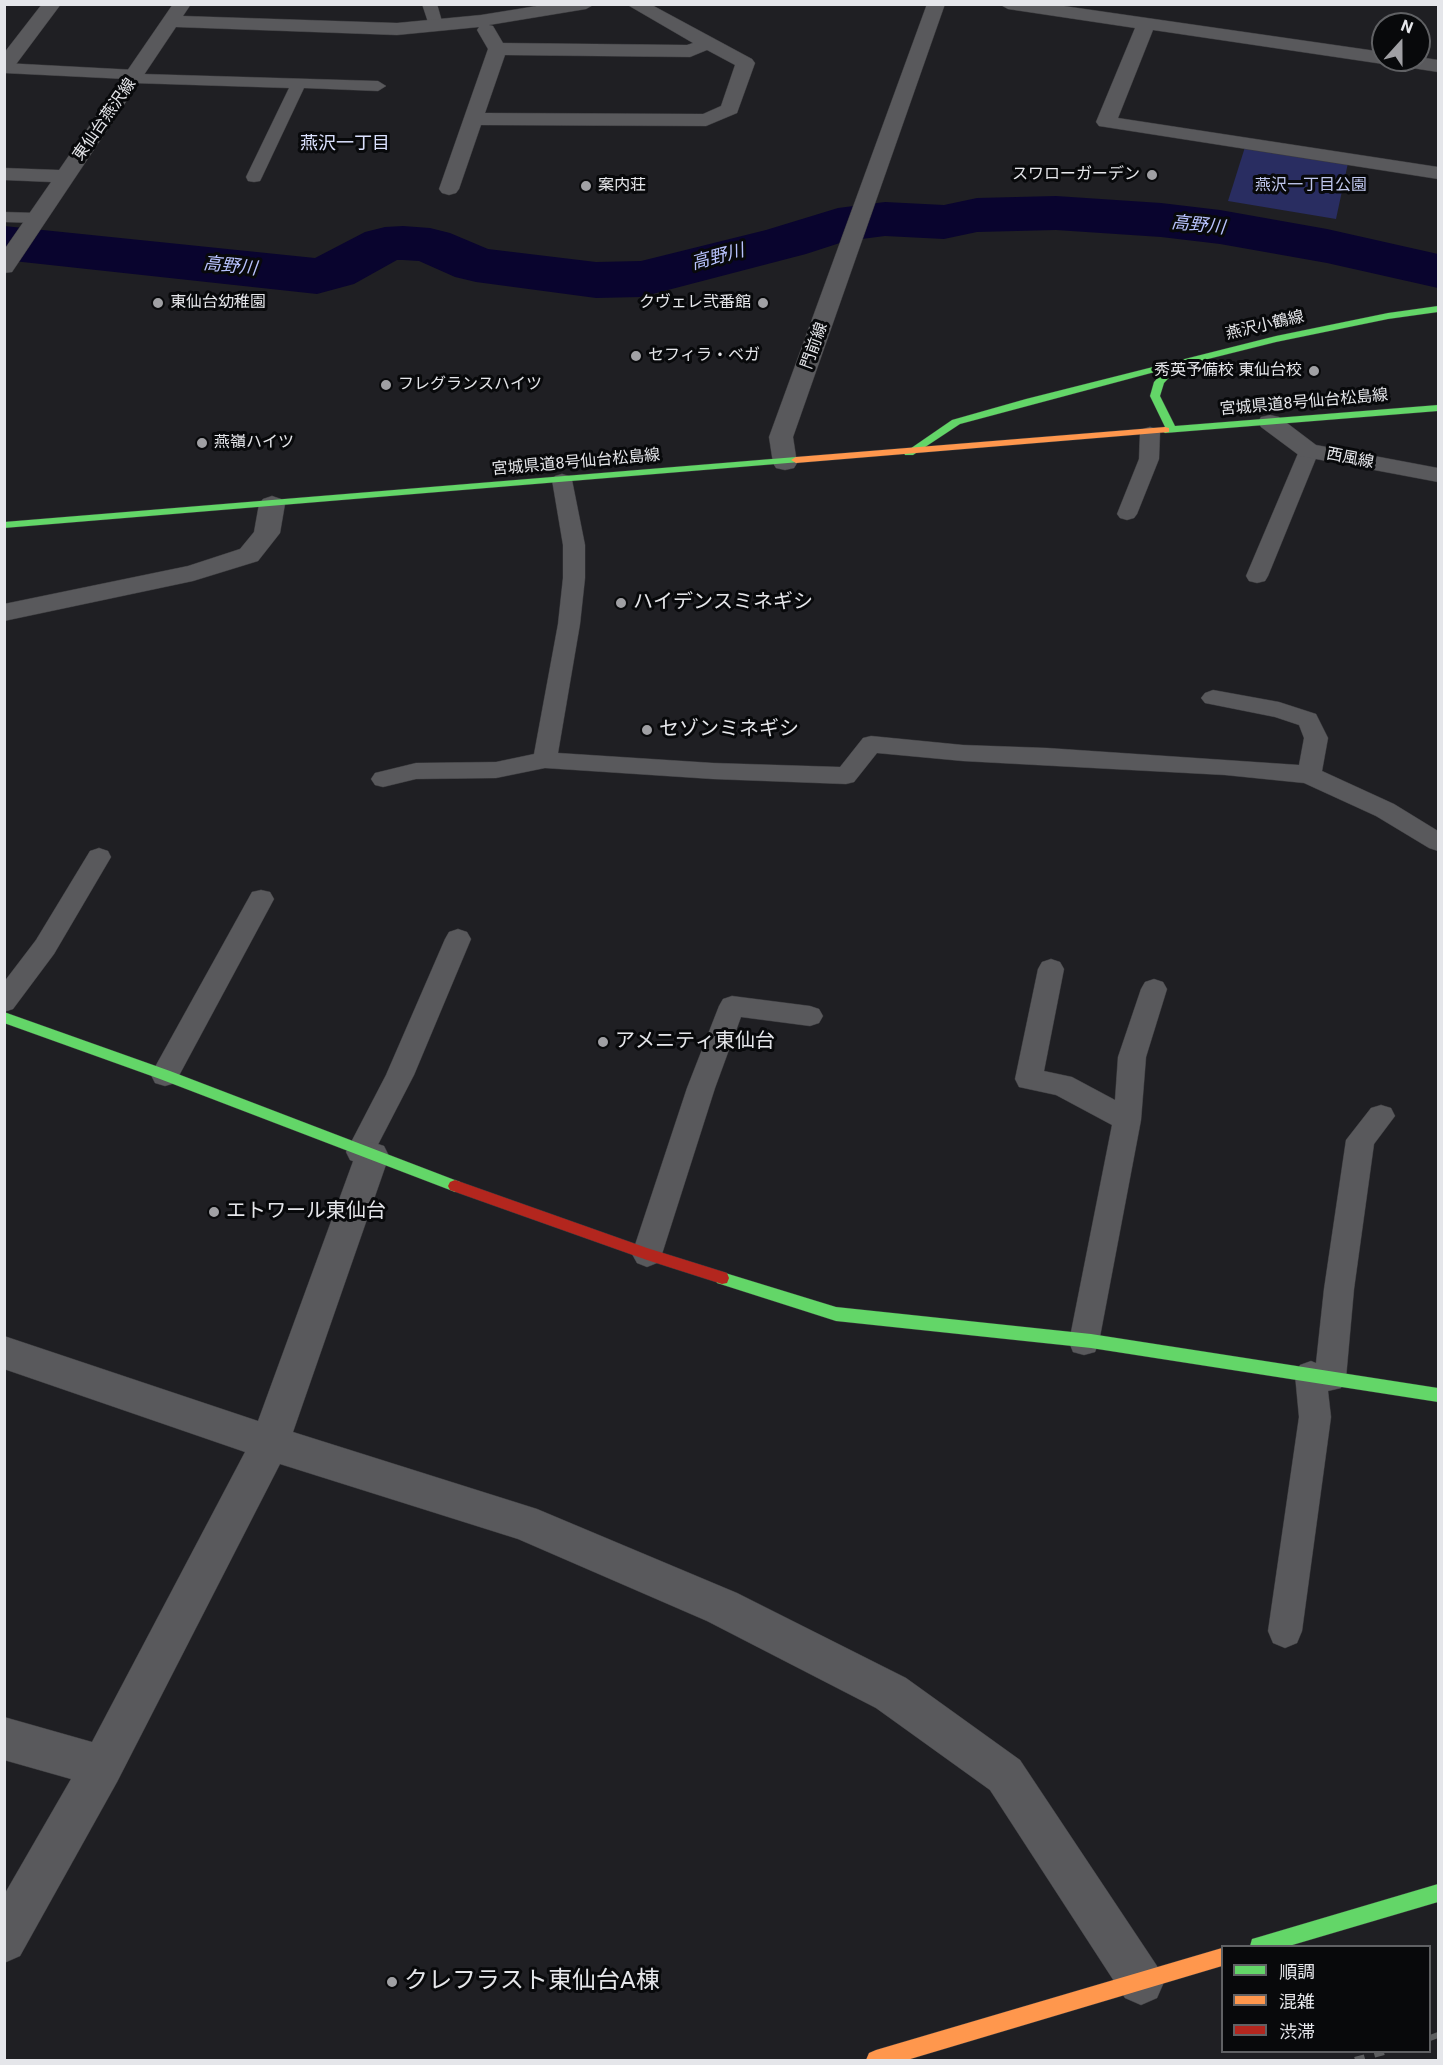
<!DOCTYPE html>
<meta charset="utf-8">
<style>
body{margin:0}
#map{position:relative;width:1443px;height:2065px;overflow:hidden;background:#1f1f23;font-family:Roboto,"Noto Sans JP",sans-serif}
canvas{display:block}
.frame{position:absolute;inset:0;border:6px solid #e5e6ea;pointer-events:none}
.legend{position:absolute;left:1221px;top:1945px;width:210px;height:108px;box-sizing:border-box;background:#08090b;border:2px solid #606164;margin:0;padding:8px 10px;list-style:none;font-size:18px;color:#e5e6ea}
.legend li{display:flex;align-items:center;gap:12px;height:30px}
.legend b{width:30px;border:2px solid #606164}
.north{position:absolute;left:1371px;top:12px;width:60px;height:60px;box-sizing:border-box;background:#08090b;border:2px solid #606164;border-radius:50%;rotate:21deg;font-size:16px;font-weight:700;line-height:24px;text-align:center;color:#e5e6ea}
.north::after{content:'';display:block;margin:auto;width:21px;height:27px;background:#a0a0a4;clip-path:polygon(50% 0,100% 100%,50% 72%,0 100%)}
</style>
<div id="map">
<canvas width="1443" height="2065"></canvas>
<div class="frame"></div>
<ul class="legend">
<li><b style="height:8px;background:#63d668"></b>順調</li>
<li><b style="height:8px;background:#ff974d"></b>混雑</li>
<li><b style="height:8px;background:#b3261e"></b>渋滞</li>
</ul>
<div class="north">N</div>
</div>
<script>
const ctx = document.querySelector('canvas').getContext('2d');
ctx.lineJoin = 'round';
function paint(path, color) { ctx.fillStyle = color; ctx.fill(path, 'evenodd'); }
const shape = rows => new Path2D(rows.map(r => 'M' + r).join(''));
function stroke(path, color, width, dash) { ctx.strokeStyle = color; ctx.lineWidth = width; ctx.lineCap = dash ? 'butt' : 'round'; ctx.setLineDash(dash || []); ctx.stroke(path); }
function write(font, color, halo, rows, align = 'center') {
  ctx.font = font + ' Roboto,"Noto Sans JP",sans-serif'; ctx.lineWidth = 6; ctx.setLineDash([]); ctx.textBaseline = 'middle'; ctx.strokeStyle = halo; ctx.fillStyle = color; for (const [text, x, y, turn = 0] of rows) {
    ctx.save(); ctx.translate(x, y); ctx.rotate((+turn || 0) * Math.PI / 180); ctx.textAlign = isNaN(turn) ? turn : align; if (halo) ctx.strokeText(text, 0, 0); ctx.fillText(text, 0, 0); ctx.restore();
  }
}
paint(shape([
 [1245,147,1348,163,1336,219,1228,201]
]), '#292d61');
paint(shape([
 [1056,196,1161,203,1220,210,1327,229,1438,254,1438,288,1327,263,1220,244,1161,237,1056,230,977,232,944,239,885,236,846,241,806,254,641,297,596,298,476,282,455,277,419,261,403,260,397,260,354,284,317,294,4,260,4,226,315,258,365,232,385,227,403,226,430,228,450,233,488,249,596,262,641,261,766,230,838,208,885,202,944,205,977,198,1056,196]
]), '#09042e');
const lane = shape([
 [422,4,437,4,443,25,440,28,430,28,422,4],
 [4,63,136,70,143,74,378,81,386,86,378,91,304,88,262,177,260,181,254,182,248,181,246,177,289,88,133,83,126,79,4,73,4,63],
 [4,212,38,213,44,214,47,218,44,222,38,223,4,222,4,212],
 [1150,427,1157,429,1160,433,1159,459,1137,514,1134,518,1127,520,1120,518,1117,514,1139,459,1140,433,1143,429,1150,427],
 [1309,445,1316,447,1319,451,1268,576,1265,581,1257,583,1249,581,1246,576,1299,451,1302,447,1309,445],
 [562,474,569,476,572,480,585,545,585,578,580,624,558,753,713,763,840,767,863,738,871,736,963,745,1047,748,1299,765,1304,738,1299,725,1275,717,1205,703,1201,698,1205,693,1213,690,1279,702,1316,714,1328,738,1322,771,1394,804,1438,831,1438,851,1429,848,1376,816,1304,783,1225,775,963,761,877,753,854,782,846,784,713,779,545,768,496,778,416,779,383,787,375,785,371,779,375,773,416,763,496,762,534,754,558,624,563,578,563,545,552,480,555,476,562,474],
 [99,848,108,851,111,857,54,954,13,1009,4,1012,4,982,36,940,90,851,99,848],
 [261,890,270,892,274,899,175,1083,165,1086,155,1083,151,1075,155,1067,252,892,261,890],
 [458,929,467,932,471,939,414,1075,370,1160,360,1164,350,1160,346,1152,386,1075,445,939,449,932,458,929],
 [1051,959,1060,962,1064,969,1044,1071,1072,1077,1115,1100,1118,1057,1141,989,1145,982,1154,979,1163,982,1167,989,1146,1057,1141,1120,1099,1342,1095,1352,1084,1355,1073,1352,1069,1342,1112,1125,1056,1095,1019,1087,1015,1079,1038,969,1042,962,1051,959],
 [732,996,810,1006,819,1009,823,1016,819,1023,810,1026,741,1017,715,1088,662,1254,657,1263,647,1267,637,1263,632,1254,687,1088,719,1006,723,999,732,996],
 [1381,1105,1391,1108,1395,1116,1374,1144,1354,1289,1346,1378,1341,1388,1328,1391,1331,1417,1302,1631,1297,1643,1285,1648,1273,1643,1268,1631,1299,1417,1295,1375,1300,1365,1311,1361,1316,1363,1324,1289,1346,1140,1371,1108,1381,1105]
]);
const street = shape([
 [42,4,61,4,11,71,4,73,4,53,42,4],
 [173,4,191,4,183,16,397,23,481,15,549,4,595,4,586,9,489,25,493,26,503,43,687,45,693,43,626,4,650,4,752,59,755,63,737,113,706,126,481,125,459,189,456,193,449,195,442,193,439,189,488,49,477,30,479,27,397,35,176,27,12,272,4,273,4,250,51,182,4,180,4,168,59,170,173,4],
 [707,50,735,65,721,106,703,114,485,113,505,55,690,57,707,50],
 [927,4,945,4,793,437,797,463,794,468,785,470,776,468,773,463,769,437,927,4],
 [999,4,1050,4,1383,52,1383,60,1419,60,1419,57,1438,60,1438,72,1399,66,1390,61,1383,64,1153,30,1118,118,1438,167,1438,179,1099,126,1096,122,1135,28,1008,9,999,4],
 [1270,415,1279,417,1316,445,1438,468,1438,482,1300,456,1261,427,1258,422,1261,417,1270,415],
 [272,496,281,499,285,504,280,533,258,561,193,581,4,621,4,604,188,566,240,549,254,532,259,504,263,499,272,496],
 [372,1142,384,1146,389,1156,293,1432,537,1509,737,1593,906,1678,1020,1760,1157,1966,1164,1982,1157,1998,1141,2005,1125,1998,990,1790,876,1708,707,1621,518,1539,280,1464,117,1782,20,1956,4,1963,4,1895,71,1779,4,1760,4,1717,92,1742,245,1452,4,1369,4,1336,258,1421,355,1156,360,1146,372,1142]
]);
const fast = shape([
 [1438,306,1438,312,1388,319,1276,342,1180,366,1164,383,1160,396,1175,426,1438,405,1438,411,1165,433,1160,430,1165,427,1150,396,1154,382,1166,369,960,424,913,455,905,455,904,453,952,420,1026,399,1276,336,1388,313,1438,306],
 [796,457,800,458,800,462,4,528,4,522,796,457],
 [4,1012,170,1071,460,1182,462,1186,460,1190,455,1192,450,1190,160,1079,4,1023,4,1012],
 [722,1272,836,1307,1091,1334,1438,1388,1438,1402,1091,1348,836,1321,717,1283,715,1278,717,1273,722,1272],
 [1438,1884,1438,1902,1289,1946,1250,1946,1252,1939,1259,1937,1438,1884]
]);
const slow = shape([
 [1165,427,1169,428,1169,432,796,463,791,460,796,457,1165,427],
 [1222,1948,1222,1966,907,2060,866,2060,869,2053,876,2050,1222,1948]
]);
const jam = shape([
 [455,1180,647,1248,727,1273,729,1278,727,1283,722,1284,647,1260,450,1190,448,1186,450,1182,455,1180]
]);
stroke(lane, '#39393c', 1);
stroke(street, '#39393c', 1);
stroke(fast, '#39393c', 1);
stroke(slow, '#39393c', 1);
stroke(jam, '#39393c', 1);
paint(lane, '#59595c');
paint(street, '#59595c');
paint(fast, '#63d668');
paint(slow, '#ff974d');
paint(jam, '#b3261e');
stroke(shape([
 [1430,2038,1438,2035],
 [1355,2060,1384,2052]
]), '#5d5e60', 6, [10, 10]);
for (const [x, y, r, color] of [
 [1152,175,6,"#a0a0a4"],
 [586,186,6,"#a0a0a4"],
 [158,303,6,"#a0a0a4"],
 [763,303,6,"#a0a0a4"],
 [636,356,6,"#a0a0a4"],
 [1314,371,6,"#a0a0a4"],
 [386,385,6,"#a0a0a4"],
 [202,443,6,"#a0a0a4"],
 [621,603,6,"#a0a0a4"],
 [647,730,6,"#a0a0a4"],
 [603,1042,6,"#a0a0a4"],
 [214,1212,6,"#a0a0a4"],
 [392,1982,6,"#a0a0a4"]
]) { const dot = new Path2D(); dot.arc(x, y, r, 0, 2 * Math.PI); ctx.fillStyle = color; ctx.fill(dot); stroke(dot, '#08090b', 2); }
write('16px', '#e5e6ea', '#08090b', [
 ["東仙台燕沢線",105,120,-55],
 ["燕沢小鶴線",1265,326,-13],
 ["門前線",815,346,-70],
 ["宮城県道8号仙台松島線",1304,403,-5],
 ["西風線",1350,459,11],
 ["宮城県道8号仙台松島線",576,463,-5]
]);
write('16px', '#e5e6ea', '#08090b', [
 ["スワローガーデン",1140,175,"right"],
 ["案内荘",598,186],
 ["東仙台幼稚園",170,303],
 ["クヴェレ弐番館",751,303,"right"],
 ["セフィラ・ベガ",648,356],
 ["秀英予備校 東仙台校",1302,371,"right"],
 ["フレグランスハイツ",398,385],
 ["燕嶺ハイツ",214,443]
], 'left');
write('16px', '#c0c7ee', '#08090b', [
 ["燕沢一丁目公園",1311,186]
]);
write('18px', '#dbe1fe', '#08090b', [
 ["燕沢一丁目",345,144]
]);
write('italic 18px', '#b8c2fd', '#08090b', [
 ["高野川",1198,226,6],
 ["高野川",718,258,-15],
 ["高野川",230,267,6]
]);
write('20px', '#e5e6ea', '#08090b', [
 ["ハイデンスミネギシ",633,603],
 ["セゾンミネギシ",659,730],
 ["アメニティ東仙台",615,1042],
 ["エトワール東仙台",226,1212]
], 'left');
write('24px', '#e5e6ea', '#08090b', [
 ["クレフラスト東仙台A棟",404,1982]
], 'left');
</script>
